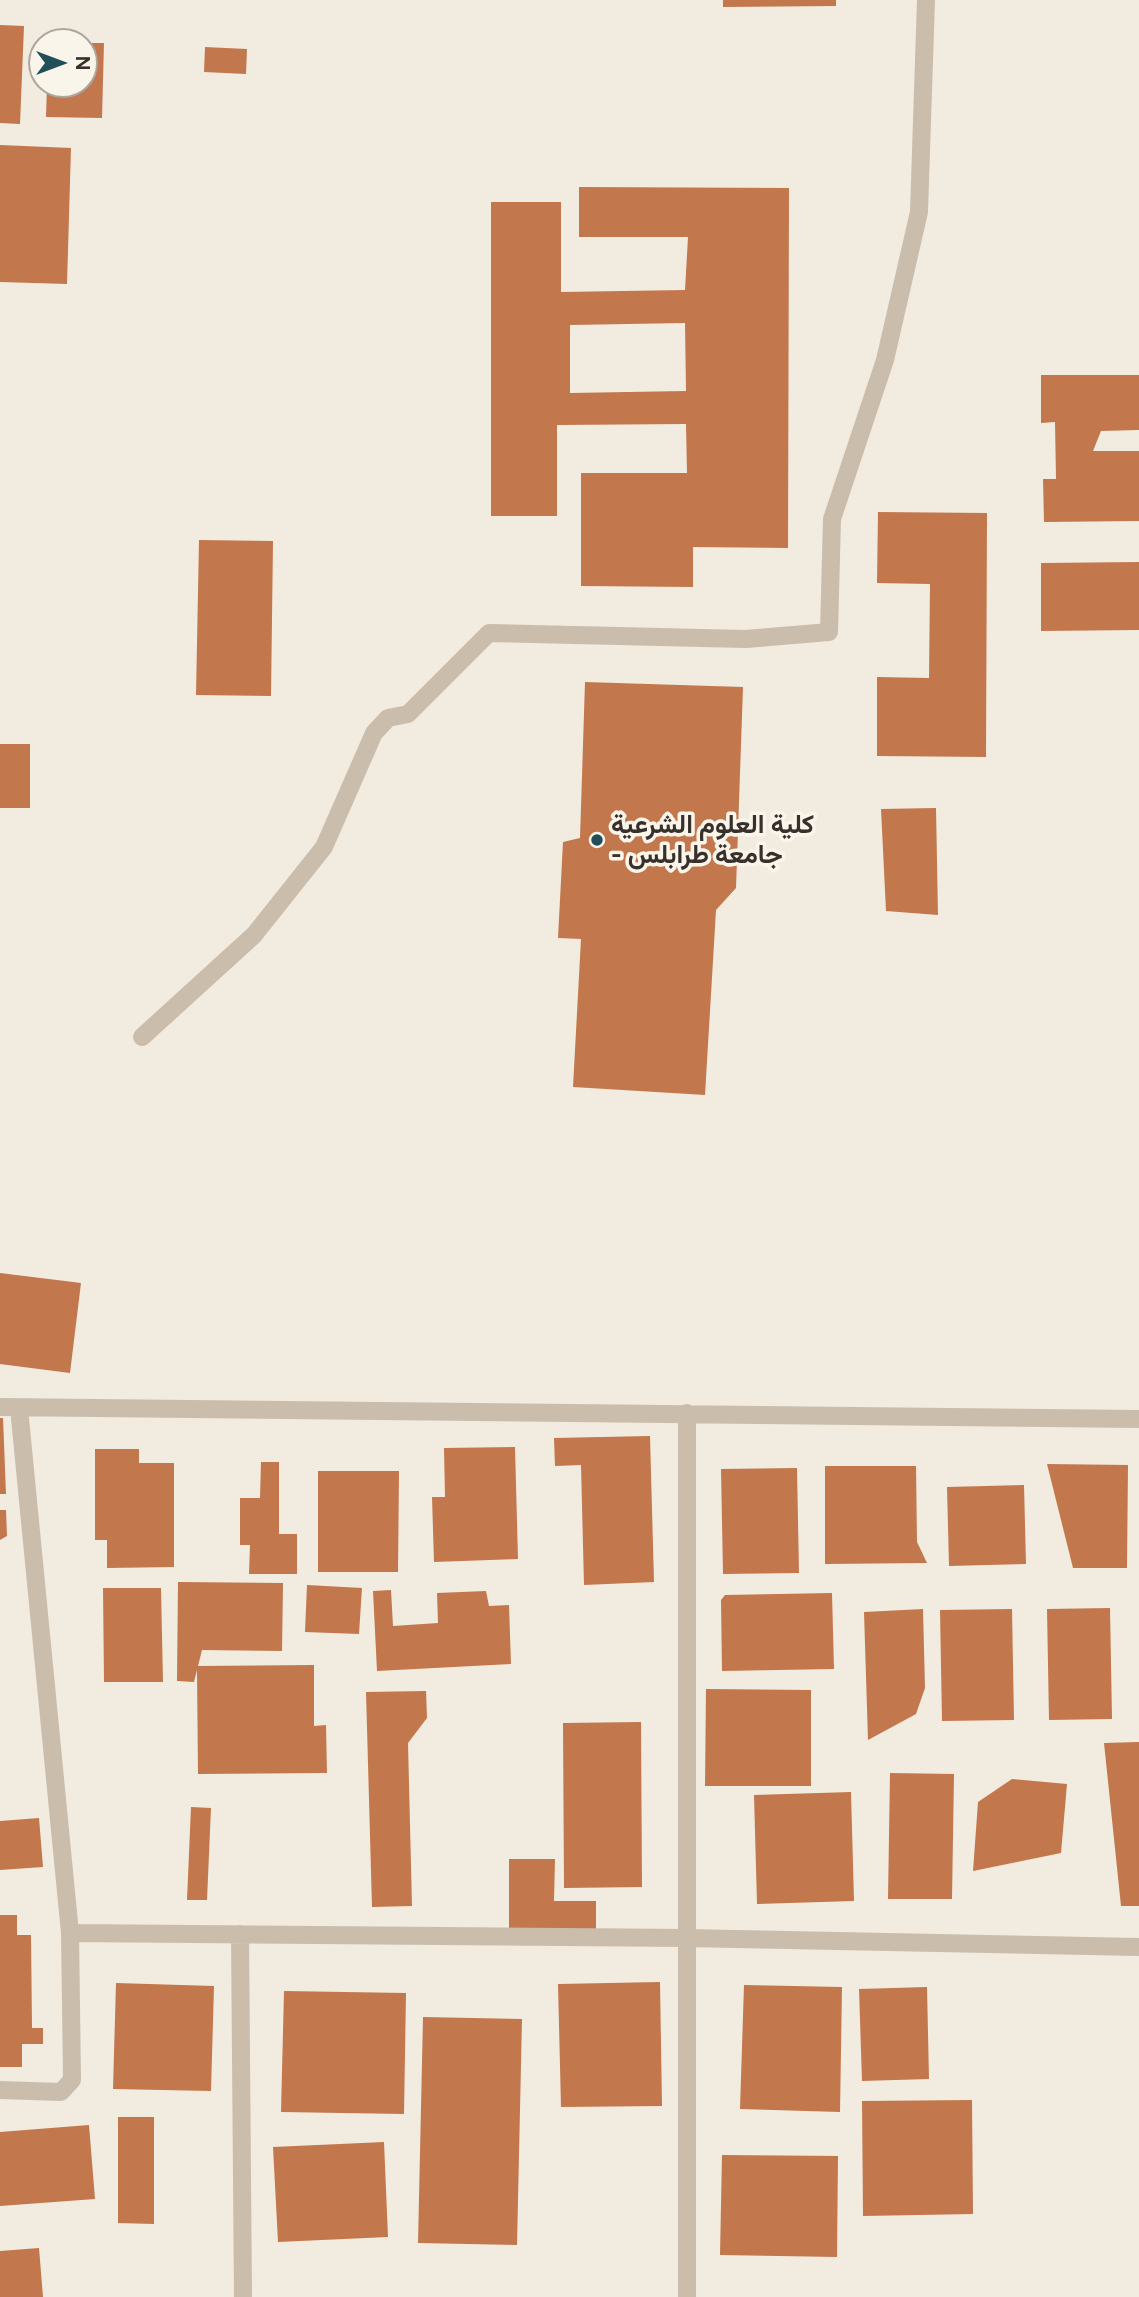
<!DOCTYPE html>
<meta charset="utf-8">
<style>
body{margin:0}
#map{position:relative;width:1139px;height:2297px;overflow:hidden;background:#f2ebdf;font-family:Figtree,sans-serif}
canvas{display:block}
.north{position:absolute;left:28px;top:28px;width:70px;height:70px;box-sizing:border-box;background:#faf5eb;border:2px solid #aca69e;border-radius:50%;rotate:90deg;font-size:19px;font-weight:700;line-height:28px;text-align:center;color:#38302a}
.north::after{content:'';display:block;margin:auto;width:24px;height:32px;background:#204f59;clip-path:polygon(50% 0,100% 100%,50% 72%,0 100%)}
</style>
<div id="map">
<canvas width="1139" height="2297"></canvas>
<div class="north">N</div>
</div>
<script>
const ctx = document.querySelector('canvas').getContext('2d');
ctx.lineJoin = 'round';
function paint(path, color) { ctx.fillStyle = color; ctx.fill(path, 'evenodd'); }
const shape = rows => new Path2D(rows.map(r => 'M' + r).join(''));
function stroke(path, color, width, dash) { ctx.strokeStyle = color; ctx.lineWidth = width; ctx.lineCap = dash ? 'butt' : 'round'; ctx.setLineDash(dash || []); ctx.stroke(path); }
function write(font, color, halo, rows, align = 'center') {
  ctx.font = font + ' Figtree,Vazirmatn,sans-serif'; ctx.lineWidth = 7; ctx.setLineDash([]); ctx.textBaseline = 'middle'; ctx.strokeStyle = halo; ctx.fillStyle = color; for (const [text, x, y, turn = 0] of rows) {
    ctx.save(); ctx.translate(x, y); ctx.rotate((+turn || 0) * Math.PI / 180); ctx.textAlign = isNaN(turn) ? turn : align; if (halo) ctx.strokeText(text, 0, 0); ctx.fillText(text, 0, 0); ctx.restore();
  }
}
paint(shape([
 [723,0,836,0,836,6,723,7],
 [0,25,24,26,20,124,0,123],
 [84,43,104,43,102,118,46,117,47,84,84,84],
 [205,47,247,49,246,74,204,72],
 [0,145,71,148,67,284,0,282],
 [579,187,789,188,788,548,693,547,693,587,581,586,581,473,687,473,686,424,557,425,557,516,491,516,491,202,561,202,561,292,685,290,688,237,579,237],
 [685,323,686,391,570,393,570,325],
 [1041,375,1139,375,1139,430,1101,431,1093,451,1139,451,1139,521,1044,522,1043,479,1056,479,1055,422,1041,423],
 [878,512,987,513,986,757,877,756,877,677,929,678,930,584,877,583],
 [199,540,273,541,271,696,196,695],
 [1139,562,1139,630,1041,631,1041,563],
 [585,682,743,687,736,888,716,910,705,1095,573,1087,581,939,558,938,563,842,580,838],
 [0,744,30,744,30,808,0,808],
 [936,808,938,915,886,911,881,809],
 [0,1273,81,1283,70,1373,0,1364],
 [0,1418,3,1418,6,1494,0,1494],
 [650,1436,654,1582,584,1585,581,1465,555,1466,554,1438],
 [515,1447,518,1559,434,1562,432,1497,445,1497,444,1448],
 [95,1449,139,1449,139,1463,174,1463,174,1567,107,1568,107,1540,95,1540],
 [261,1462,279,1462,279,1534,297,1534,297,1574,249,1574,250,1545,240,1545,240,1498,260,1498],
 [1047,1464,1128,1465,1127,1568,1073,1568],
 [825,1466,916,1466,917,1542,927,1563,825,1564],
 [797,1468,799,1573,723,1574,721,1469],
 [318,1471,399,1471,398,1572,318,1572],
 [1024,1485,1026,1564,949,1566,947,1487],
 [0,1510,6,1510,7,1536,0,1540],
 [178,1582,283,1583,282,1651,202,1650,198,1666,314,1665,314,1726,326,1725,327,1773,198,1774,197,1670,194,1682,177,1681],
 [307,1585,362,1588,359,1634,305,1632],
 [103,1588,161,1588,163,1682,104,1682],
 [391,1590,393,1626,438,1623,437,1593,486,1591,489,1606,509,1605,511,1664,377,1671,373,1591],
 [832,1593,834,1669,722,1671,721,1600,725,1595],
 [1110,1608,1112,1719,1049,1720,1047,1609],
 [923,1609,925,1688,916,1714,868,1740,864,1612],
 [1012,1609,1014,1720,942,1721,940,1610],
 [706,1689,811,1690,811,1786,705,1786],
 [426,1691,427,1718,408,1743,412,1906,372,1907,366,1692],
 [641,1722,642,1887,564,1888,563,1723],
 [1139,1742,1139,1906,1121,1906,1104,1743],
 [890,1773,954,1774,952,1899,888,1899],
 [1012,1779,1067,1784,1061,1853,973,1871,978,1802],
 [851,1792,854,1901,757,1904,754,1795],
 [191,1807,211,1808,207,1900,187,1900],
 [39,1818,43,1867,0,1870,0,1821],
 [509,1859,555,1859,554,1901,596,1901,596,1932,509,1932],
 [0,1915,17,1915,17,1935,31,1935,32,2028,43,2028,43,2044,22,2044,22,2067,0,2067],
 [660,1982,662,2106,561,2107,558,1984],
 [116,1983,214,1986,211,2091,113,2089],
 [744,1985,842,1987,840,2112,740,2109],
 [927,1987,929,2079,862,2081,859,1989],
 [284,1991,406,1993,404,2114,281,2112],
 [423,2017,522,2019,517,2245,418,2243],
 [972,2100,973,2214,863,2216,862,2101],
 [118,2117,154,2117,154,2224,118,2223],
 [89,2125,95,2199,0,2206,0,2132],
 [384,2142,388,2237,278,2242,273,2147],
 [722,2155,838,2156,837,2257,720,2255],
 [39,2248,43,2297,0,2297,0,2251]
]), '#c3774c');
stroke(shape([
 [142,1037,254,935,324,847,374,733,388,718,408,714,489,633,746,639,829,632,832,519,885,360,919,212,926,0]
]), '#cabdab', 18);
stroke(shape([
 [0,1407,1139,1419],
 [19,1408,70,1933,686,1938,1139,1947],
 [240,1934,243,2297],
 [0,2090,61,2092,72,2080,70,1933],
 [687,2297,687,1413]
]), '#cabdab', 18);
for (const [x, y, r, color] of [
 [597,840,7,"#204f59"]
]) { const dot = new Path2D(); dot.arc(x, y, r, 0, 2 * Math.PI); ctx.fillStyle = color; ctx.fill(dot); stroke(dot, '#faf5eb', 2.5); }
write('bold 26px', '#38302a', '#faf5eb', [
 ["كلية العلوم الشرعية",611,825],
 ["- جامعة طرابلس",611,855]
], 'left');
</script>
